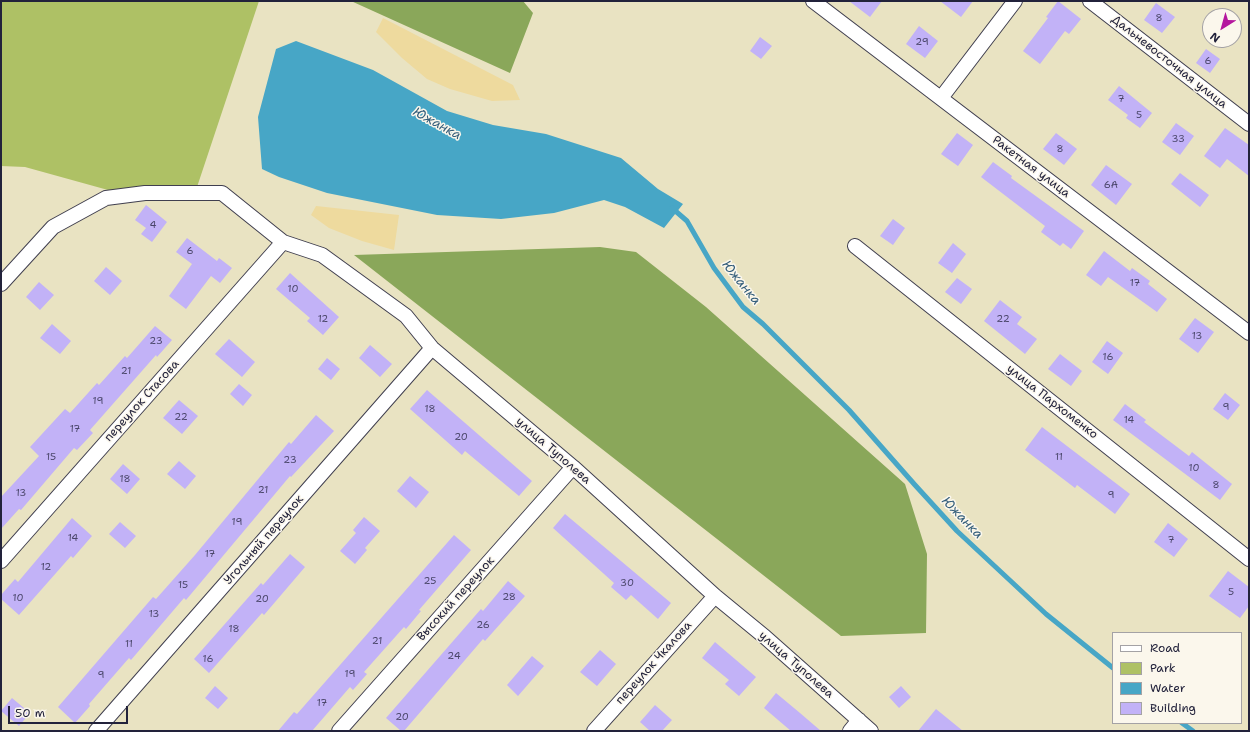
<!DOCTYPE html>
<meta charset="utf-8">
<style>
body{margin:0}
#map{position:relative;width:1250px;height:732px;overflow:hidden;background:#e9e3c2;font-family:"Shantell Sans",sans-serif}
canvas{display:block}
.frame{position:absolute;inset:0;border:2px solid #22223b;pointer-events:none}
.legend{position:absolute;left:1112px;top:632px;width:130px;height:92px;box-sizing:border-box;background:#fbf7ec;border:1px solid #a4a2a5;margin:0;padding:5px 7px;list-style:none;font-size:12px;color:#22223b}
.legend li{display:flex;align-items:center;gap:8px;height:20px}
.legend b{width:20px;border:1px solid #a4a2a5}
.north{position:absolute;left:1202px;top:8px;width:40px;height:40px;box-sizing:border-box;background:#fbf7ec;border:1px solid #a4a2a5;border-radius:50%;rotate:217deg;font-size:11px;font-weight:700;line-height:16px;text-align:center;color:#22223b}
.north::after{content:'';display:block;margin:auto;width:14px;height:18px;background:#b5179e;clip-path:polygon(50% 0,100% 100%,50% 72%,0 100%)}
.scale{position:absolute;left:8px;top:706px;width:120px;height:18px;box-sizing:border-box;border:2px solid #22223b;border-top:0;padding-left:5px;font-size:12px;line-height:14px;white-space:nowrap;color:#22223b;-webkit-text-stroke:3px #fbf7ec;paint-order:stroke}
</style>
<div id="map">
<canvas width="1250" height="732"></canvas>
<div class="frame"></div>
<ul class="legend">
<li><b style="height:5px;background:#fff"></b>Road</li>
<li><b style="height:11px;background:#aec165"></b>Park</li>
<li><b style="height:11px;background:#47a6c6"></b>Water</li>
<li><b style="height:11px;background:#c2b2f7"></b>Building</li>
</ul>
<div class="north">N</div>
<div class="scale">50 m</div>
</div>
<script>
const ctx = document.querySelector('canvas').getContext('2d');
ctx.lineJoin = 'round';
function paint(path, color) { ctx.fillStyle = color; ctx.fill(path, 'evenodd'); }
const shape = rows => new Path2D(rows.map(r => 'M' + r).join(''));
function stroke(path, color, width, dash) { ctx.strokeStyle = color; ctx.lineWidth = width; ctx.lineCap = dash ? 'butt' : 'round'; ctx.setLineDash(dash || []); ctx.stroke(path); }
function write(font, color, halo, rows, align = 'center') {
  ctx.font = font + ' "Shantell Sans",sans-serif'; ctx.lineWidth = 3; ctx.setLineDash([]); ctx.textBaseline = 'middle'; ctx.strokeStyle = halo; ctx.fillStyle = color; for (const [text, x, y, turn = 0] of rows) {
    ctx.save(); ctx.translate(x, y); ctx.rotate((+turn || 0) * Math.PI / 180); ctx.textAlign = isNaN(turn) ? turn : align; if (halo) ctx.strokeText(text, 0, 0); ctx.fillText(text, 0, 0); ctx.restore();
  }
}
paint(shape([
 [1,1,259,1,197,187,108,190,25,167,1,166]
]), '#aec165');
paint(shape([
 [351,1,523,1,533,13,510,73],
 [600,247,636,252,706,307,905,484,927,554,926,633,841,636,354,255]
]), '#8aa75a');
paint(shape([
 [383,18,513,85,520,100,492,101,450,89,427,79,402,58,376,32],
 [316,206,399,215,394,250,362,241,329,228,311,215]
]), '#eeda9e');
paint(shape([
 [296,41,373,70,447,111,493,125,546,134,621,158,658,189,683,204,664,228,625,207,604,200,554,213,501,219,437,215,327,193,279,177,262,169,258,117,276,49]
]), '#47a6c6');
stroke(shape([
 [672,208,687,221,714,268,743,307,763,324,849,410,915,485,957,531,1046,614,1113,668],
 [1182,723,1193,731]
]), '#47a6c6', 5);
paint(shape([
 [849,1,882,1,870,17],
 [940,1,973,1,961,17],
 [1058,1,1081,19,1069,34,1065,31,1040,64,1023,51,1048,18,1046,17],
 [1156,3,1175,17,1162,33,1144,20],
 [919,26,938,41,925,58,906,44],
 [760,37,772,46,761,59,750,51],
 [1206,49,1220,59,1210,73,1196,63],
 [1119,86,1152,113,1140,128,1126,118,1128,115,1108,100],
 [1176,123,1194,136,1180,155,1162,142],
 [1225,128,1249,145,1249,176,1227,159,1220,168,1204,156],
 [957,133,973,145,958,166,941,154],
 [1056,133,1077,149,1064,165,1043,149],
 [993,162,1012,176,1011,178,1084,231,1071,249,1063,243,1060,246,1041,232,1045,226,981,177],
 [1106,165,1132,184,1116,205,1091,185],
 [1180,173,1209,195,1200,207,1171,184],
 [146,205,167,222,152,242,141,234,146,228,135,220],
 [893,219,905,228,893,245,880,236],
 [187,238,217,261,219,258,232,268,220,283,211,276,186,309,169,296,192,264,176,252],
 [953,243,966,254,952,273,938,263],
 [1104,251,1130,271,1132,268,1150,281,1148,284,1167,299,1157,312,1108,277,1101,286,1086,275],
 [106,267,122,281,110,295,94,281],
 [290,273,339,317,323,335,307,321,310,318,276,289],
 [957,278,972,289,961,304,945,292],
 [39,282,54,295,40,310,26,297],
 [1000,300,1022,317,1017,324,1037,339,1025,354,984,321],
 [1195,318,1214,332,1198,353,1179,339],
 [52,324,71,341,60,354,40,338],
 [155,326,172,340,157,357,156,355,90,430,93,433,77,450,74,448,21,510,19,509,1,529,1,497,39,456,30,447,65,409,70,413,97,383,99,385,125,356,127,358],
 [229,339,255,362,242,377,215,354],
 [1107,341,1123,353,1108,374,1092,362],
 [370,345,392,364,380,377,359,358],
 [1060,354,1082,371,1071,386,1048,369],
 [327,358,340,369,331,380,318,369],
 [239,384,252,395,243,406,230,394],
 [427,390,532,481,519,496,465,451,462,455,410,409],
 [1225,393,1240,405,1228,420,1213,409],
 [179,400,198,416,182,434,163,418],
 [1125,404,1146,420,1144,422,1189,456,1192,452,1232,484,1220,500,1113,420],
 [316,415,334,431,291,477,290,476,186,600,184,598,131,660,129,658,89,704,90,706,75,723,58,707,153,597,156,599,195,555,289,442,291,444],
 [1042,427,1130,494,1115,514,1077,485,1075,488,1025,450],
 [179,461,196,476,185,489,167,474],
 [123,464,140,479,127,494,110,479],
 [410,476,429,492,416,508,397,491],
 [565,514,671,603,658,619,631,595,626,600,611,587,614,583,553,528],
 [364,517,380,531,365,548,367,550,355,564,340,551,356,533,353,530],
 [72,518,92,536,73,558,71,556,19,615,1,599,1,595,15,579,18,582],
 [120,522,136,536,125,548,109,534],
 [1168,523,1188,539,1174,557,1154,542],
 [454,535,471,550,419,610,421,611,406,629,404,627,364,672,367,674,353,690,350,687,312,731,278,731,294,712,297,714],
 [290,554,305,567,264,615,262,613,209,673,194,659,261,583,263,585],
 [1228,571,1249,587,1249,606,1240,618,1209,596],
 [508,581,525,596,485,641,483,639,404,731,401,731,386,718,481,609,483,611],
 [715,642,756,677,739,696,725,684,729,680,702,658],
 [600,650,616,664,597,686,580,672],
 [532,656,544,666,518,696,507,685],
 [215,686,228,698,218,709,205,698],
 [901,686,911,697,899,708,889,697],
 [776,693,800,713,821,731,791,731,764,708],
 [12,698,30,713,19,726,1,711],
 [655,705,672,720,662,731,650,731,640,722],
 [936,709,963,731,918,731]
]), '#c2b2f7');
const minor = shape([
 [813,1,1249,333],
 [1090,1,1249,124],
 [941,98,1015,1],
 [855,246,1249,559],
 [1,284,53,227,106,198,145,193,222,193,283,242,322,255,406,316,432,348,573,467,715,596,765,637,871,731],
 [1,561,283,242],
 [96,731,432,348],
 [339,731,573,467],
 [594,731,715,596],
 [850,731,859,720]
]);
stroke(minor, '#403f4f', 16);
stroke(minor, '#fff', 14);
write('10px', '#4a466a', null, [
 ["8",1159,18],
 ["29",922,42],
 ["6",1208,61],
 ["7",1121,99],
 ["5",1139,115],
 ["3З",1178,139],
 ["8",1060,149],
 ["6А",1111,185],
 ["4",153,225],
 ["6",190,251],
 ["17",1135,283],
 ["10",293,289],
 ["12",323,319],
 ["22",1003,319],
 ["13",1197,336],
 ["23",156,341],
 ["16",1108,357],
 ["21",126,371],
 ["19",98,401],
 ["9",1226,407],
 ["18",430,409],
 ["22",181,417],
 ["14",1129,420],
 ["17",75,429],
 ["20",461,437],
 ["15",51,457],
 ["11",1059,457],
 ["23",290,460],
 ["10",1194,468],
 ["18",125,479],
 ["8",1216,485],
 ["21",263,490],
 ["13",21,493],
 ["9",1111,495],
 ["19",237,522],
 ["14",73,538],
 ["7",1171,540],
 ["17",210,554],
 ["12",46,567],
 ["25",430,581],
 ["30",627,583],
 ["15",183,585],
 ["5",1231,592],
 ["28",509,597],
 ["10",18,598],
 ["20",262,599],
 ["13",154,614],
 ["26",483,625],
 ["18",234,629],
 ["21",377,641],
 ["11",129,644],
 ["24",454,656],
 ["16",208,659],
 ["19",350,674],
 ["9",101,675],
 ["17",322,703],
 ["20",402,717]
]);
write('12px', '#22223b', '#fbf7ec', [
 ["Дальневосточная улица",1169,62,38],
 ["Ракетная улица",1031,167,37],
 ["переулок Стасова",142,401,-48],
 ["улица Пархоменко",1052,402,38],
 ["улица Туполева",553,451,41],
 ["Угольный переулок",264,540,-49],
 ["Высокий переулок",456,599,-48],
 ["переулок Чкалова",654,663,-48],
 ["улица Туполева",796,665,41]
]);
write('italic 13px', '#335d7a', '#fbf7ec', [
 ["Южанка",437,124,29],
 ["Южанка",741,283,51],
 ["Южанка",962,518,46]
]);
</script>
